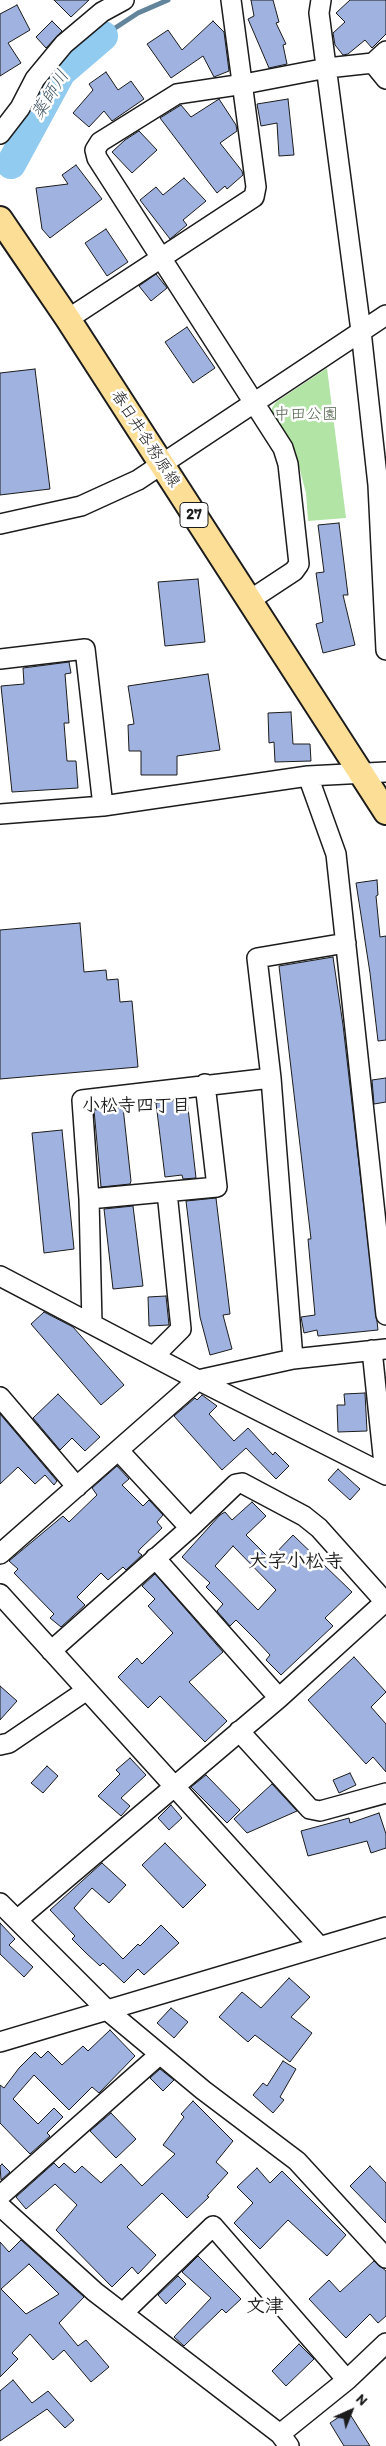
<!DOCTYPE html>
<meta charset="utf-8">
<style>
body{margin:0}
#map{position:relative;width:386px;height:2446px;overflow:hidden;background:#fff;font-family:Itim,sans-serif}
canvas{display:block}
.north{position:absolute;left:326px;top:2386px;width:50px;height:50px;-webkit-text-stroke:4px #fff;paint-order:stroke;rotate:44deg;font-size:14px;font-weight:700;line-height:20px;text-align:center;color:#1c1c1c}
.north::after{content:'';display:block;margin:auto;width:18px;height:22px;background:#1c1c1c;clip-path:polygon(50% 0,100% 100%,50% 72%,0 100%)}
</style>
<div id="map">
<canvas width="386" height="2446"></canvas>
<div class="north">N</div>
</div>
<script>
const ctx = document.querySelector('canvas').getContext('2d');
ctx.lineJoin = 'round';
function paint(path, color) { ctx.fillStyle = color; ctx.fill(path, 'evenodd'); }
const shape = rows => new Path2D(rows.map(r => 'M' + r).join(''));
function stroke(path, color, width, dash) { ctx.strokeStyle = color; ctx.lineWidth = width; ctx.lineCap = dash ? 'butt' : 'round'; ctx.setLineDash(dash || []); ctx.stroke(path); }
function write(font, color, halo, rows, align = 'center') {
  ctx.font = font + ' Itim,"Klee One",sans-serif'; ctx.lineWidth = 5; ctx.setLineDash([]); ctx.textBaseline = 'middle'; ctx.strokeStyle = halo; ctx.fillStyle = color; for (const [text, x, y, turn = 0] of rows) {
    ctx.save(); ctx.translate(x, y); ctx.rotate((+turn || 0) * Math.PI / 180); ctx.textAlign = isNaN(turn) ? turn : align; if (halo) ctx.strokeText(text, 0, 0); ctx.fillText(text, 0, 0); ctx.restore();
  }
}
paint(shape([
 [327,368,346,518,308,521,306,493,295,451,272,413,272,408,276,402]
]), '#b1e4a5');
stroke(shape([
 [103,36,138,13,168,0]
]), '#62859b', 5);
stroke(shape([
 [11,164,61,72,103,36]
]), '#91cbf0', 30);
const building = shape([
 [54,0,89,0,71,17,54,0],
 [251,0,273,0,279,22,276,23,286,44,283,45,287,64,269,68,248,19,254,16,251,0],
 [350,0,386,0,386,34,372,48,365,40,348,54,343,55,335,45,333,33,345,22,336,13,350,0],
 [17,5,30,30,8,43,21,63,0,76,0,14,17,5],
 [52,21,62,31,46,48,36,37,52,21],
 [213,21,224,32,229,71,214,77,203,56,171,78,147,44,168,30,182,50,213,21],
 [106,72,118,90,131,81,144,99,112,121,104,111,89,127,73,113,93,90,89,84,106,72],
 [219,99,236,125,237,131,220,143,242,171,243,175,227,189,225,186,217,193,160,118,181,105,191,117,219,99],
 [288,99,294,155,279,156,277,123,261,126,257,104,288,99],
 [139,131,157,150,132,173,112,152,125,140,139,131],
 [76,165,102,199,50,238,42,229,36,188,68,184,62,175,76,165],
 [184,178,206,201,183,220,187,225,170,239,140,200,156,187,163,195,184,178],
 [106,229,128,262,107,276,85,243,106,229],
 [156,274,167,288,151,301,139,286,156,274],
 [187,327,215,368,193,383,165,342,187,327],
 [35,369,50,489,0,495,0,373,35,369],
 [339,523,348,595,343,595,355,645,323,653,316,624,323,622,316,573,324,572,318,525,339,523],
 [198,579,205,642,165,646,158,582,198,579],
 [69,662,71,673,65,674,69,723,64,723,67,761,76,761,78,788,12,792,1,686,24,684,23,668,69,662],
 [208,674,220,750,177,756,177,775,141,775,141,751,129,751,128,725,134,724,128,686,208,674],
 [291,712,293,744,310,744,311,761,275,762,274,742,269,743,268,713,291,712],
 [377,880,378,895,376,896,380,937,386,936,386,1040,378,1041,370,973,356,883,377,880],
 [80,923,84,972,106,970,107,980,118,979,120,1002,132,1001,138,1067,0,1079,0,930,80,923],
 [333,957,343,1025,378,1330,318,1336,317,1330,304,1333,301,1317,315,1315,308,1239,311,1239,279,966,333,957],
 [386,1078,386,1102,374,1104,372,1080,386,1078],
 [187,1099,196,1178,183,1179,182,1175,165,1177,156,1103,187,1099],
 [123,1107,131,1181,130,1184,101,1187,94,1110,123,1107],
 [62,1130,74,1249,44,1253,32,1133,62,1130],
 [216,1198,230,1314,223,1315,232,1349,210,1355,200,1317,186,1201,216,1198],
 [133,1206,143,1286,113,1289,104,1209,133,1206],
 [166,1296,169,1325,149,1326,148,1297,166,1296],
 [44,1312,73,1327,124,1385,101,1405,31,1324,44,1312],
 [365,1393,367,1431,338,1432,337,1405,345,1405,344,1394,365,1393],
 [58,1394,100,1437,85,1451,72,1438,60,1450,33,1418,58,1394],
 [202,1395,217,1406,209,1414,234,1441,248,1428,273,1455,275,1452,289,1466,276,1479,246,1448,222,1470,174,1416,195,1398,197,1400,202,1395],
 [0,1414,57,1481,54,1485,45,1475,35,1484,18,1467,0,1484,0,1414],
 [117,1466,129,1479,122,1485,143,1506,149,1500,163,1515,157,1522,162,1528,140,1549,138,1552,142,1555,126,1570,123,1567,108,1580,101,1573,77,1597,85,1605,61,1627,50,1618,54,1614,14,1573,18,1569,9,1561,63,1516,69,1522,97,1495,92,1488,117,1466],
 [338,1469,360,1489,350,1500,328,1480,338,1469],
 [252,1502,266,1516,246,1535,270,1559,293,1535,352,1592,325,1618,333,1626,281,1675,266,1660,270,1655,256,1640,236,1620,230,1626,217,1611,223,1604,206,1587,210,1583,182,1557,220,1515,225,1512,232,1520,252,1502],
 [233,1546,276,1590,258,1610,215,1566,233,1546],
 [155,1574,223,1652,189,1682,227,1721,205,1742,160,1696,148,1708,118,1677,137,1658,142,1664,173,1633,148,1606,155,1599,142,1586,155,1574],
 [354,1657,386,1692,371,1707,386,1724,386,1772,373,1757,366,1764,308,1700,354,1657],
 [0,1686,17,1701,0,1720,0,1686],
 [130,1758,146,1775,121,1798,130,1806,121,1816,98,1796,120,1774,116,1770,130,1758],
 [47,1766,58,1776,43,1793,31,1783,47,1766],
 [350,1773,356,1785,339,1793,333,1780,350,1773],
 [206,1775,240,1810,227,1823,191,1787,206,1775],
 [272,1784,297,1811,247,1833,234,1819,272,1784],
 [171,1805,182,1818,169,1830,158,1818,171,1805],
 [379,1813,386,1834,386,1848,371,1853,367,1841,308,1856,301,1831,349,1818,350,1823,379,1813],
 [165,1843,206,1885,183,1908,142,1865,165,1843],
 [102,1863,126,1885,109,1903,92,1888,74,1908,86,1921,123,1959,138,1944,140,1946,161,1925,179,1943,144,1975,138,1969,124,1983,103,1963,100,1966,85,1952,72,1939,75,1936,50,1910,102,1863],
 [0,1923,15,1939,9,1945,33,1967,24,1977,0,1954,0,1923],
 [289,1978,310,1997,291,2017,312,2033,290,2062,255,2035,248,2042,219,2017,242,1992,261,2008,289,1978],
 [171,2008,188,2022,174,2038,157,2023,171,2008],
 [110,2030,135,2056,99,2093,92,2087,69,2110,34,2075,13,2099,38,2124,54,2108,63,2117,47,2133,50,2136,30,2154,0,2123,0,2085,4,2088,19,2068,35,2052,41,2058,48,2051,62,2065,83,2046,88,2051,110,2030],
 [283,2061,296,2069,280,2097,284,2100,273,2113,253,2095,263,2083,267,2086,283,2061],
 [160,2069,174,2080,163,2091,150,2078,160,2069],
 [193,2101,233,2141,216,2162,228,2173,207,2196,209,2197,187,2218,162,2193,127,2227,156,2255,138,2274,132,2267,112,2287,56,2230,77,2205,55,2184,26,2209,16,2197,54,2163,59,2168,64,2163,75,2173,82,2166,101,2183,121,2164,142,2186,175,2154,163,2145,184,2117,181,2114,193,2101],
 [111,2113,136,2139,116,2158,90,2131,111,2113],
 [2,2164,10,2172,1,2180,0,2166,2,2164],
 [370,2166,386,2183,386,2223,350,2186,370,2166],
 [257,2168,270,2183,282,2171,346,2235,327,2256,288,2220,260,2249,234,2223,253,2203,237,2187,257,2168],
 [21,2240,84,2297,59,2323,78,2346,86,2340,109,2367,91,2382,64,2350,53,2360,30,2334,12,2353,18,2359,0,2377,0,2242,9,2252,21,2240],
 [29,2264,59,2294,26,2314,1,2289,29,2264],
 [198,2256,241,2299,226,2313,222,2309,184,2346,174,2337,211,2298,182,2272,198,2256],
 [374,2261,386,2271,386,2316,378,2323,370,2314,346,2338,309,2299,329,2280,340,2292,374,2261],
 [178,2276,186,2284,166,2304,158,2295,178,2276],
 [299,2344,314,2359,286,2386,272,2371,299,2344],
 [13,2380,32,2403,48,2391,74,2420,65,2428,47,2409,0,2441,0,2391,13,2380],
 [348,2411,370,2446,344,2446,330,2423,348,2411]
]);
paint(building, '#9fb2e0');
stroke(building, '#1c1c1c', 1);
const minor = shape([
 [321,0,319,13,361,331,378,485,386,650],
 [373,63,386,79],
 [0,134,20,108,35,79,64,44,102,12,124,0],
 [68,319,254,197,256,187,231,0],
 [0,524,81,506,138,480,386,315],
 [250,600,294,571,299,564,288,464,283,448,97,158,95,150,100,142,177,94,244,84,327,68,373,63,386,51],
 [0,659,85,649,103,806],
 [308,776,336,854,386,1315],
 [0,814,103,806,308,776,386,772],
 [89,1199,217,1187,205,1084],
 [0,1276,198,1380,386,1475],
 [92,1324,89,1199,82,1100,271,1078],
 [372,1350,385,1474],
 [154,1356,181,1329,167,1192],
 [293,1359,271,1078,257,958,346,943],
 [0,1397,77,1487],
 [119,1451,190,1528,236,1484,242,1483,304,1516,319,1528,386,1603],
 [0,1554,198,1380,293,1359,386,1349],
 [155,1558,279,1698],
 [0,1594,319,1946],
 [51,1651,190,1528],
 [239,1731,310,1809,320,1811,386,1793],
 [0,1745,9,1743,87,1690],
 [0,1903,107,2010,203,2090,297,2161,386,2258],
 [17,1920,279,1698,386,1601],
 [0,2042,386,1927],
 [0,2196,159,2055],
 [0,2206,95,2292,280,2434,289,2446],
 [123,2313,213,2226,347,2380],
 [280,2434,347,2380,386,2343]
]);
const major = shape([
 [0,219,68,319,386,812]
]);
stroke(minor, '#1c1c1c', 22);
stroke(major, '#1c1c1c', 28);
stroke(minor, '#fff', 19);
stroke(major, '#fcde96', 24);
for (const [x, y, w] of [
 [194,515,28]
]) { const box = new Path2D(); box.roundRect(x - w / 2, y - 12.5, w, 25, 4); ctx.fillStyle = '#fff'; ctx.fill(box); stroke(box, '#1c1c1c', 1); }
write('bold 15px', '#1c1c1c', null, [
 ["27",194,515]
]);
write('16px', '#50624c', '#fff', [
 ["中田公園",306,415]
]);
write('16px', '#1c1c1c', '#fff', [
 ["春日井各務原線",145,439,57]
]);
write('italic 18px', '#455966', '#fff', [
 ["薬師川",51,95,-58]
]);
write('bold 18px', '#1c1c1c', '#fff', [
 ["小松寺四丁目",136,1106]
]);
write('bold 19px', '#1c1c1c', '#fff', [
 ["大字小松寺",296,1562],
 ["文津",265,2307]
]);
</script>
